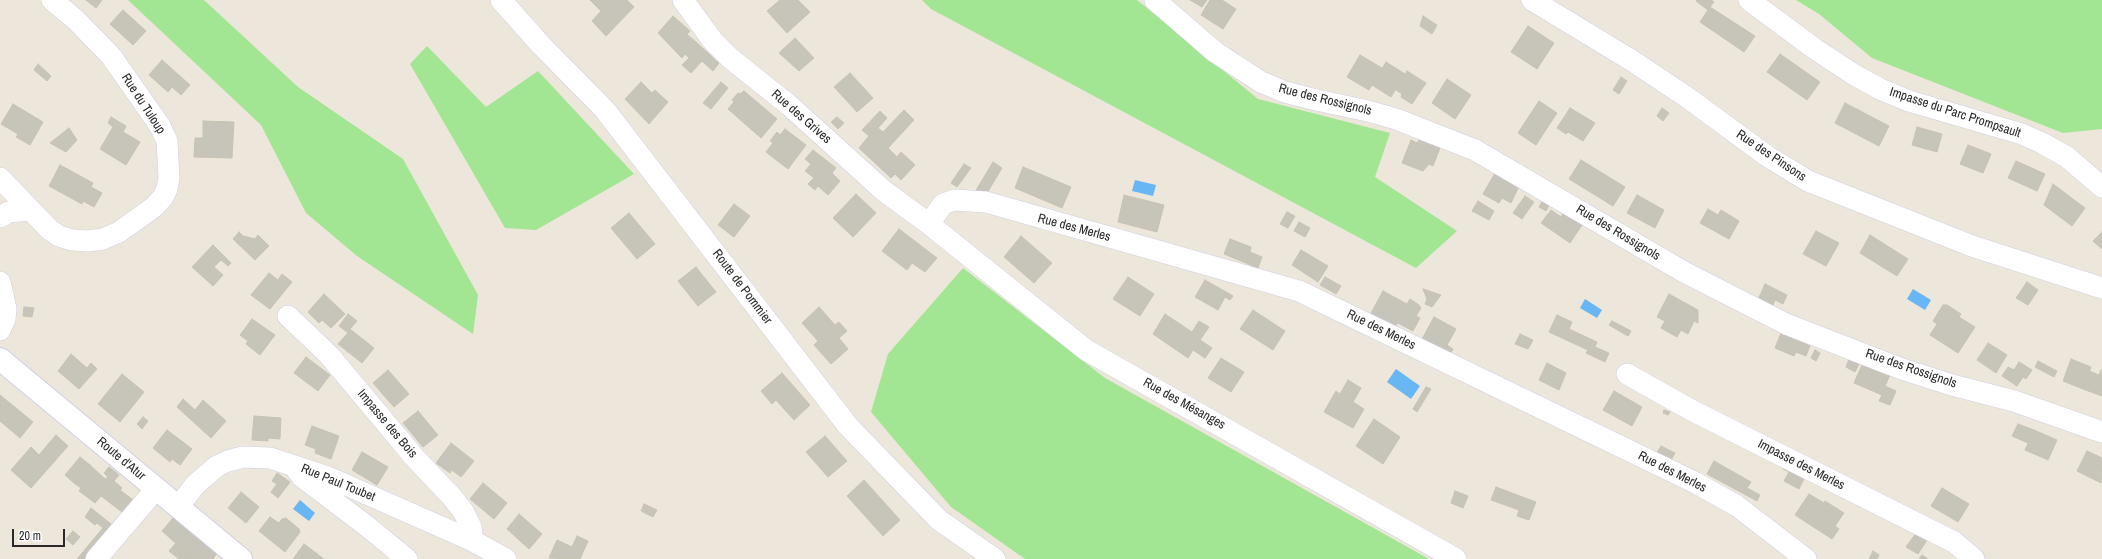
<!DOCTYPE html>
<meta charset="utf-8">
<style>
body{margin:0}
#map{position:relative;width:2102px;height:559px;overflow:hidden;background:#ece7da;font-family:"Archivo Narrow",sans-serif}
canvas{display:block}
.scale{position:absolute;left:12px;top:529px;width:53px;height:18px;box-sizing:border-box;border:2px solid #292929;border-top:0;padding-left:5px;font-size:12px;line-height:14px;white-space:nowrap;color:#292929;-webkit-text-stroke:3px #fff;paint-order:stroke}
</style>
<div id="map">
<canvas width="2102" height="559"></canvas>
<div class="scale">20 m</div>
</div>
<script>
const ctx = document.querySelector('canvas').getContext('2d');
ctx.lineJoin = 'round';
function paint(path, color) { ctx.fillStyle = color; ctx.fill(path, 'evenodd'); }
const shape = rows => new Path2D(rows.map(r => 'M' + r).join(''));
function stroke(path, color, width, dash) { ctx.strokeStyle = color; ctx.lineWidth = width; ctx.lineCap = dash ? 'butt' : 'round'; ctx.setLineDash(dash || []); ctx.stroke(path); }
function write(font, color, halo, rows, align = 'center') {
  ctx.font = font + ' "Archivo Narrow",sans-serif'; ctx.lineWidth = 3; ctx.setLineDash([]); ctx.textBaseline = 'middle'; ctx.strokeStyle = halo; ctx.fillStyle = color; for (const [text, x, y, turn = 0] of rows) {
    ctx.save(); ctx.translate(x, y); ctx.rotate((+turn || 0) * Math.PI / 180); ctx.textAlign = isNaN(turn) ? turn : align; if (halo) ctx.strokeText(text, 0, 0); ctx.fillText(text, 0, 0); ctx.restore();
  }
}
paint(shape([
 [128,0,204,0,298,87,403,159,478,295,473,334,357,256,306,213,261,125],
 [922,0,1137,0,1258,99,1390,133,1375,177,1457,231,1416,268,931,9],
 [1796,0,2102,0,2102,129,2063,133,1872,58,1819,14],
 [427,46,486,107,538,71,634,174,536,230,505,228,410,64],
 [963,268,1105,378,1429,559,1025,559,951,507,871,412,888,354]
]), '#a2e593');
paint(shape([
 [1135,180,1156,185,1153,196,1132,191],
 [1913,289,1931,300,1925,310,1907,299],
 [1585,299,1602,310,1597,318,1580,308],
 [1396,369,1420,386,1411,399,1387,382],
 [300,500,315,513,309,521,293,509]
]), '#68b6f3');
const building = shape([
 [86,0,102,0,96,8,86,0],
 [590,0,627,0,634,7,606,36,592,21,601,11,590,0],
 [780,0,798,0,810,12,787,33,767,11,780,0],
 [1190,0,1207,0,1202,7,1190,0],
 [1210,0,1222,0,1236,9,1223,29,1201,15,1210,0],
 [1697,0,1711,0,1714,2,1710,7,1755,36,1744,52,1700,22,1708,10,1696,1,1697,0],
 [123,10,146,31,133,45,110,24,123,10],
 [673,16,690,31,687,34,719,63,713,71,702,61,691,73,682,65,689,58,685,54,682,58,658,33,673,16],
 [1423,16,1437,25,1432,34,1420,26,1423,16],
 [1528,26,1554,43,1537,69,1511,52,1528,26],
 [795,38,814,58,799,71,779,53,795,38],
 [1780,54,1820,82,1807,100,1767,72,1780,54],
 [1360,55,1382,68,1369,90,1347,77,1360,55],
 [162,60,190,85,181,95,172,87,168,92,149,75,162,60],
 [1386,62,1405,74,1391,97,1372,85,1386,62],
 [38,64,51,76,47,81,34,70,38,64],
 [1407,71,1426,83,1412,104,1401,97,1402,94,1396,90,1407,71],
 [850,73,873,98,857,112,834,87,850,73],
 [1621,77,1627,81,1619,94,1613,90,1621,77],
 [1447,79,1471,95,1455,119,1432,103,1447,79],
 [641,82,652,93,655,90,668,102,649,124,625,99,641,82],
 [721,82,728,88,711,109,703,103,721,82],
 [744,91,777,119,761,138,728,109,734,102,732,100,738,93,740,94,744,91],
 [1539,101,1557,113,1536,145,1518,133,1539,101],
 [1845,103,1889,126,1879,146,1835,123,1845,103],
 [13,104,43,122,30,145,16,137,18,134,1,124,13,104],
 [1570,108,1595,123,1583,141,1568,132,1566,134,1557,128,1570,108],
 [1662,108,1669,113,1663,121,1657,116,1662,108],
 [904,110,914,120,888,148,897,157,901,152,915,165,901,180,895,174,891,178,859,148,869,136,862,130,880,111,887,118,878,128,883,132,904,110],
 [111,117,126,126,123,132,140,142,126,165,100,149,113,127,108,123,111,117],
 [837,117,844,123,838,129,831,122,837,117],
 [203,121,234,122,232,158,194,157,195,138,203,138,203,121],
 [1917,127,1942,134,1937,152,1912,145,1917,127],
 [69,128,77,140,66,152,50,143,69,128],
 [785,129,806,145,788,169,766,152,773,143,770,141,777,132,780,135,785,129],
 [1411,140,1417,143,1419,140,1440,148,1433,166,1429,164,1423,171,1402,163,1411,140],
 [1968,145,1991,154,1983,173,1960,164,1968,145],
 [813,150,836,168,832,173,840,181,828,195,818,186,815,190,808,184,814,178,805,171,811,164,805,159,813,150],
 [1581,160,1625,187,1613,206,1569,179,1581,160],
 [2016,161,2045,174,2037,191,2008,178,2016,161],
 [993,162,1002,168,984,198,975,192,993,162],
 [964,164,971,168,957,187,951,183,964,164],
 [60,165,93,183,91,187,102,193,94,207,83,201,82,204,49,186,60,165],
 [1023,167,1071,187,1062,208,1015,188,1023,167],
 [1495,173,1521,182,1511,203,1502,198,1499,203,1483,194,1495,173],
 [2053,184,2085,208,2072,226,2044,205,2053,184],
 [856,194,876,213,853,237,833,218,856,194],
 [1124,195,1164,205,1157,232,1118,222,1124,195],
 [1637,195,1664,210,1655,228,1627,213,1637,195],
 [1525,196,1534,202,1522,219,1513,213,1525,196],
 [1545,196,1552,199,1546,211,1539,207,1545,196],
 [1478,201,1494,211,1489,220,1472,211,1478,201],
 [734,204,750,216,734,237,718,225,734,204],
 [1566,209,1584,222,1570,243,1541,223,1551,210,1561,217,1566,209],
 [1708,209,1718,215,1721,210,1739,221,1729,239,1700,223,1708,209],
 [1287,212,1295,216,1288,228,1280,224,1287,212],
 [629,213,655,244,637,259,611,228,629,213],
 [1299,222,1310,228,1305,237,1294,231,1299,222],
 [899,229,937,258,925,272,912,263,907,270,882,251,899,229],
 [1816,231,1839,243,1826,266,1803,254,1816,231],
 [239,232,243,236,255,239,258,235,269,246,255,260,233,239,239,232],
 [2102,232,2102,249,2093,241,2102,232],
 [1870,235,1908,259,1897,276,1860,253,1870,235],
 [1021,236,1052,263,1034,283,1004,257,1021,236],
 [1230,239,1251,247,1250,252,1262,257,1258,268,1224,254,1230,239],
 [213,245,231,263,228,266,221,260,214,267,223,275,213,286,192,267,213,245],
 [1301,250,1328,266,1318,282,1292,265,1301,250],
 [696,267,716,292,698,306,678,281,696,267],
 [269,273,278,280,282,274,292,282,270,309,251,295,269,273],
 [1128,277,1154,294,1140,316,1113,299,1128,277],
 [1325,277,1341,286,1336,294,1320,285,1325,277],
 [1205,280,1233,296,1230,300,1225,297,1218,310,1195,297,1205,280],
 [2027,282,2038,290,2028,305,2016,298,2027,282],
 [1765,284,1787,295,1783,304,1775,300,1772,307,1758,300,1765,284],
 [1423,289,1441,295,1432,307,1425,304,1427,299,1423,289],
 [1383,291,1407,304,1410,299,1419,305,1421,308,1416,316,1420,318,1413,331,1398,323,1394,328,1370,315,1383,291],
 [324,294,345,314,331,328,322,320,319,323,308,312,324,294],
 [1669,294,1698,310,1698,323,1694,321,1688,334,1681,330,1677,337,1661,328,1665,321,1657,317,1669,294],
 [1943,305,1947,305,1961,314,1959,317,1975,327,1958,353,1930,335,1937,324,1933,321,1943,305],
 [24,307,34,308,32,317,23,316,24,307],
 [819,307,835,325,839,322,847,331,839,338,848,349,831,364,814,345,818,341,802,323,819,307],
 [1253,310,1285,331,1273,350,1240,329,1253,310],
 [348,314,357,321,350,329,374,348,362,363,338,344,348,333,339,326,348,314],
 [1165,314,1192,332,1199,321,1209,327,1200,340,1212,348,1205,358,1193,350,1188,358,1153,334,1165,314],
 [1557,315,1572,322,1569,329,1597,342,1595,347,1609,353,1605,362,1586,353,1588,350,1549,332,1557,315],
 [1434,317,1456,329,1447,345,1453,349,1450,354,1422,339,1434,317],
 [252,319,275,335,260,355,246,344,248,341,240,335,252,319],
 [1612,321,1631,331,1628,336,1609,325,1612,321],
 [1781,333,1810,346,1806,356,1796,352,1794,356,1775,348,1781,333],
 [1520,334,1533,340,1528,349,1515,344,1520,334],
 [1988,343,2007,355,1996,373,1977,360,1988,343],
 [1815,350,1820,353,1816,361,1811,358,1815,350],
 [71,354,87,368,91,363,97,369,79,389,58,371,71,354],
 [306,357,330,375,318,391,294,373,306,357],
 [1221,358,1244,372,1231,392,1208,378,1221,358],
 [1849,359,1859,364,1855,372,1846,367,1849,359],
 [2071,359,2091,367,2083,389,2063,381,2071,359],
 [2038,361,2057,371,2054,377,2035,367,2038,361],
 [2019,362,2032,370,2026,379,2023,377,2017,386,2002,376,2008,367,2014,370,2019,362],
 [1547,363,1566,373,1559,390,1539,380,1547,363],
 [1863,363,1890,375,1885,386,1896,391,1890,405,1879,401,1882,395,1854,383,1863,363],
 [388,370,409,394,394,407,373,383,388,370],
 [2101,370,2102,396,2083,389,2089,371,2099,375,2101,370],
 [782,373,810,405,794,420,776,400,772,404,761,391,782,373],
 [122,374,144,392,120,422,98,404,122,374],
 [1348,380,1361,388,1353,402,1364,409,1353,428,1324,412,1336,391,1340,394,1348,380],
 [1426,387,1431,389,1417,412,1413,409,1426,387],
 [1614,391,1642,407,1632,426,1603,410,1614,391],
 [0,395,11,404,0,417,0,395],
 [183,399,195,410,203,400,226,421,211,438,177,407,183,399],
 [11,404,33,422,20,438,0,421,0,417,11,404],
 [1664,410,1670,412,1668,415,1663,413,1664,410],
 [418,411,438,435,423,447,403,423,418,411],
 [254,416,281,418,280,439,268,438,268,441,252,440,254,416],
 [143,417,148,421,142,429,137,424,143,417],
 [1374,419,1400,437,1383,464,1356,446,1374,419],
 [2018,424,2034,430,2028,443,2012,436,2018,424],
 [312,426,339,436,331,459,315,453,316,449,305,445,312,426],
 [167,430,192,449,180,465,172,459,170,462,153,448,167,430],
 [2034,430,2057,440,2048,460,2025,450,2034,430],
 [56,435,68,446,31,488,11,470,31,447,39,455,56,435],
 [825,436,847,461,828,477,806,452,825,436],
 [451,443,474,461,461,477,452,470,450,473,436,463,451,443],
 [1661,446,1675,453,1671,460,1657,453,1661,446],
 [2087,451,2102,458,2101,483,2077,471,2087,451],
 [362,452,388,467,377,485,352,470,362,452],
 [80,457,90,465,74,483,65,475,80,457],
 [1714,461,1751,482,1747,488,1760,495,1757,501,1707,474,1714,461],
 [1786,464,1806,475,1799,489,1784,481,1789,472,1783,469,1786,464],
 [90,465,105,479,108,477,104,473,109,467,119,475,95,503,79,491,81,488,74,483,90,465],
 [277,473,290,482,278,498,271,492,277,484,272,481,277,473],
 [864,480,900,520,883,536,847,496,864,480],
 [114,481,122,488,120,490,137,503,126,515,101,496,114,481],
 [483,483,507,503,494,519,470,499,483,483],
 [1496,487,1536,502,1529,520,1517,516,1519,510,1491,500,1496,487],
 [1942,488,1969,504,1958,522,1931,506,1942,488],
 [1455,491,1468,496,1463,508,1451,503,1455,491],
 [241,492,259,507,246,523,228,508,241,492],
 [1809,494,1824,503,1825,501,1844,513,1835,526,1839,529,1832,539,1795,515,1809,494],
 [644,504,657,510,653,517,641,511,644,504],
 [91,508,116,528,90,559,77,559,103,528,97,523,95,525,85,517,91,508],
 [519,514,542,534,529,549,507,529,519,514],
 [270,517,279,523,282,519,286,518,299,529,300,532,285,552,259,531,270,517],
 [173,518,217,553,213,559,185,559,189,555,162,531,173,518],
 [73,531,80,537,73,545,66,539,73,531],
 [1916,533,1927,540,1918,554,1906,547,1916,533],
 [577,536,588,541,580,559,549,558,557,540,572,547,577,536],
 [176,543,189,555,185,559,179,559,169,551,176,543],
 [304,544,324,559,293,559,304,544],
 [1873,551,1879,555,1877,559,1869,559,1873,551],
 [1922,555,1928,559,1919,559,1922,555]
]);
paint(building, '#c7c4ba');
stroke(building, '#c7c3b3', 1);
const minor = shape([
 [501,0,541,45,605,110,848,426,939,520,995,559],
 [683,0,713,41,730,58,790,106,884,191,929,224,1086,350,1456,559],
 [1155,0,1215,52,1261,82,1285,92,1312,99,1368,111,1396,119,1475,150,1684,272,1786,324,1902,369,1952,385,2014,401,2102,432],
 [1532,0,1631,60,1688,98,1767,156,1808,181,1972,246,2102,288],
 [1749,0,1815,49,1853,74,1880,89,1909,101,2022,134,2042,143,2067,157,2102,187],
 [0,178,50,230,59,236,72,240,88,241,103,239,119,232,154,207,163,197,167,189,169,178,167,141,160,126,111,56,76,20,52,0],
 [0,217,9,212,29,210],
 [929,224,943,204,954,200,986,202,1299,291,1696,483,1737,506,1806,559],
 [0,282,6,309,5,319,0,330],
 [288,316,329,355,415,458,452,497,463,511,471,527,473,541],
 [1627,374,1693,411,1954,542,1974,559],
 [296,469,302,477,368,527,407,559],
 [178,507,195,485,217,466,228,461,243,457,270,458,328,477,473,541,506,559],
 [96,559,156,489]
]);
const secondary = shape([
 [0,359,241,559]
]);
stroke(minor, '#cfcfe3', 22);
stroke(secondary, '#cfcfe3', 24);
stroke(minor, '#fff', 21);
stroke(secondary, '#fff', 22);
write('13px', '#292929', '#fff', [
 ["Rue des Rossignols",1325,100,14],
 ["Rue du Tuloup",143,104,57],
 ["Impasse du Parc Prompsault",1955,113,18],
 ["Rue des Grives",801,117,41],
 ["Rue des Pinsons",1771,156,34],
 ["Rue des Merles",1074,228,15],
 ["Rue des Rossignols",1618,233,31],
 ["Route de Pommier",742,287,53],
 ["Rue des Merles",1381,330,26],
 ["Rue des Rossignols",1911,369,19],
 ["Rue des Mésanges",1184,404,29],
 ["Impasse des Bois",387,424,50],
 ["Route d'Atur",121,459,40],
 ["Impasse des Merles",1801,465,27],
 ["Rue des Merles",1672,472,27],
 ["Rue Paul Toubet",338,483,22]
]);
</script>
